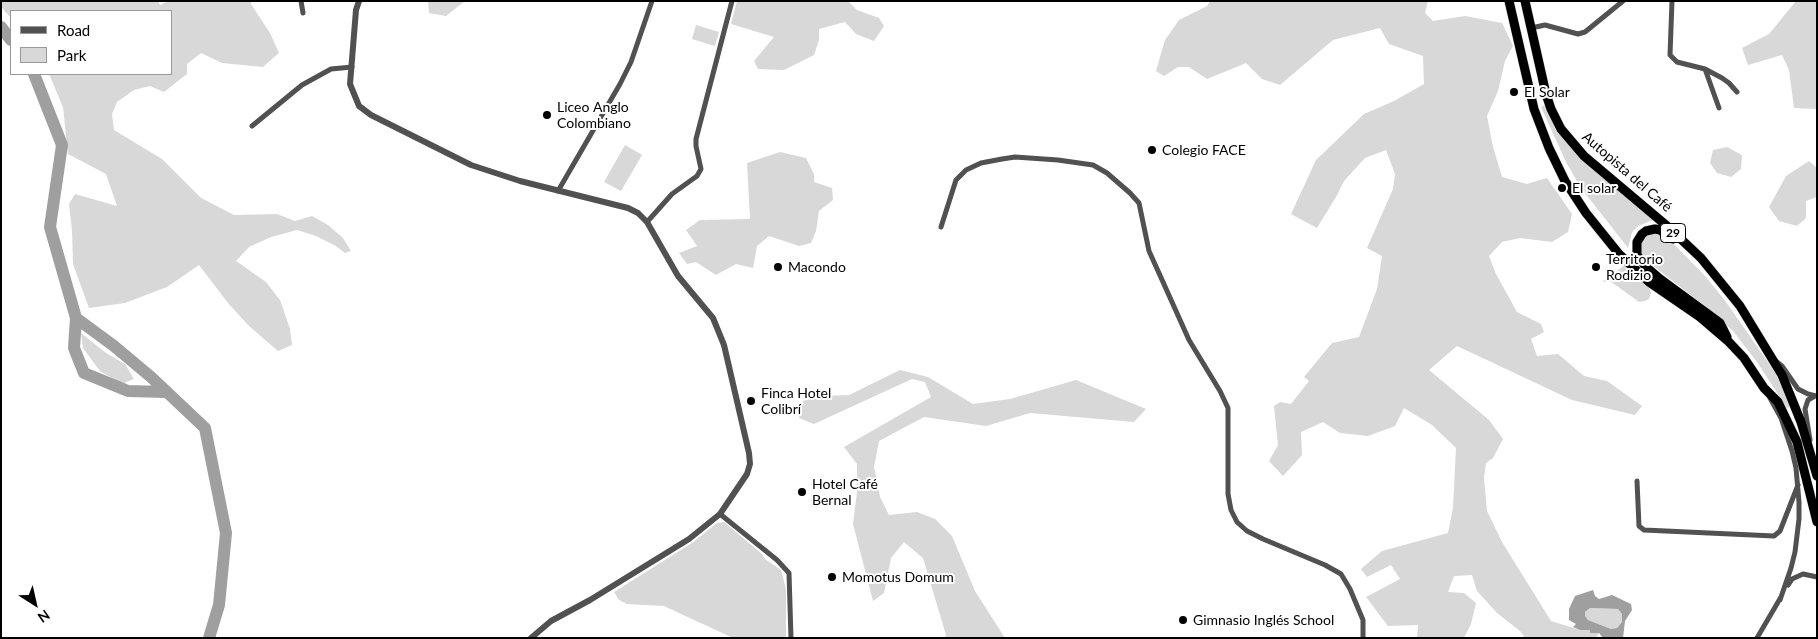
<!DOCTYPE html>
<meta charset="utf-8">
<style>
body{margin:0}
#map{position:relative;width:1818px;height:639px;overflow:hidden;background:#fff;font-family:Lato,sans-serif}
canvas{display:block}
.frame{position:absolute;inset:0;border:2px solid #000;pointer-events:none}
.legend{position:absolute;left:10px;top:10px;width:162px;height:65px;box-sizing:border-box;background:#fff;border:1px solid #999;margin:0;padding:6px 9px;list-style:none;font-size:15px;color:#000}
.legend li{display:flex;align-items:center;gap:10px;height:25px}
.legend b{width:25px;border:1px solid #999}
.north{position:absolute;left:10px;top:579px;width:50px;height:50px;-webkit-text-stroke:4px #fff;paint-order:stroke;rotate:145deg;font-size:14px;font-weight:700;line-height:20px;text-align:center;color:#000}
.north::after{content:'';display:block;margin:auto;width:18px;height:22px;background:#000;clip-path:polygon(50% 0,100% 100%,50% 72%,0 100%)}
</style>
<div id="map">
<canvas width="1818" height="639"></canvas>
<div class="frame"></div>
<ul class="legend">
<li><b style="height:6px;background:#515151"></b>Road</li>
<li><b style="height:14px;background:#d8d8d8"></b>Park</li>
</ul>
<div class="north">N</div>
</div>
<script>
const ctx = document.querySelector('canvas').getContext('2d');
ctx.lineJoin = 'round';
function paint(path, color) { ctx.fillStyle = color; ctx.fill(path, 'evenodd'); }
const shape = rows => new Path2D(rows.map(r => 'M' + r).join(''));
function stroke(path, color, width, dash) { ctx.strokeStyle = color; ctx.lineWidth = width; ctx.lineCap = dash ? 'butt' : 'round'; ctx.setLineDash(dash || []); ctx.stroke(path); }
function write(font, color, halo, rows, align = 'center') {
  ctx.font = font + ' Lato,sans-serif'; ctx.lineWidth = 4; ctx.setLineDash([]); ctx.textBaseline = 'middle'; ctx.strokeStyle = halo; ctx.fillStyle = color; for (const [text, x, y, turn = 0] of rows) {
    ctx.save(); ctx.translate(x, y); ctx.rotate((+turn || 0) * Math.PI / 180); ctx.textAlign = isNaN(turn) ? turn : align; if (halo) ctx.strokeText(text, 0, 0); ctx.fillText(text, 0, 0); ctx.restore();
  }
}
paint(shape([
 [1,1,158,1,160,5,169,1,251,1,251,4,270,33,279,53,263,67,222,63,201,53,187,64,187,74,164,92,150,86,134,90,117,102,112,114,114,130,162,159,201,198,234,215,277,214,295,221,312,216,328,225,343,238,351,251,345,253,336,246,316,236,297,230,271,237,249,247,236,261,266,282,280,300,290,329,292,345,278,351,249,326,228,303,199,265,167,287,125,303,89,308,73,264,72,231,69,204,75,194,117,206,106,174,68,154,63,107,49,74,171,74,171,11,11,11,11,18,1,7],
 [428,1,465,1,446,16,429,13],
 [737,1,848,1,857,10,879,18,884,26,874,41,856,34,845,22,819,29,819,40,814,55,784,70,758,69,754,61,774,37,731,24],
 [1210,1,1428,1,1425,13,1433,21,1465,16,1502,23,1513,46,1505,61,1498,91,1487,116,1493,147,1502,177,1527,184,1547,178,1572,214,1568,232,1552,242,1520,238,1502,242,1489,256,1496,274,1517,312,1541,324,1544,332,1531,339,1537,356,1558,354,1584,376,1607,381,1642,406,1635,415,1572,400,1457,346,1429,370,1489,420,1503,439,1493,458,1486,463,1484,478,1487,511,1502,542,1551,621,1580,630,1590,630,1591,633,1599,633,1596,638,1525,638,1520,631,1497,613,1477,591,1472,575,1454,576,1448,592,1464,593,1476,603,1471,624,1464,638,1417,638,1418,625,1388,626,1366,597,1400,579,1391,565,1367,577,1361,569,1382,551,1448,533,1453,508,1456,448,1432,425,1404,408,1395,426,1368,436,1340,433,1323,422,1301,432,1302,455,1283,476,1269,461,1278,445,1274,406,1280,402,1291,404,1309,381,1304,377,1332,343,1359,337,1377,289,1382,256,1367,248,1393,189,1395,174,1386,150,1365,158,1344,181,1336,197,1317,228,1291,214,1316,160,1364,114,1394,101,1424,84,1423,56,1389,44,1380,28,1333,40,1280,85,1262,79,1246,63,1207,79,1189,67,1178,67,1164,76,1156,71,1165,40,1179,20,1207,6],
 [1796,1,1817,1,1816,109,1794,108,1789,70,1782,55,1748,65,1742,48,1769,34],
 [696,25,719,32,715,46,692,39],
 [1545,105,1563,139,1653,220,1638,226,1632,232,1628,248,1581,188,1566,162,1541,107],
 [625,145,642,155,621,191,604,182],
 [1727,147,1742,155,1741,169,1731,177,1717,173,1710,163,1713,150],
 [780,152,806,158,814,174,814,182,832,188,833,200,819,211,816,231,811,243,799,246,769,236,757,246,753,268,736,264,716,275,696,262,687,264,679,253,697,246,686,230,700,220,750,219,747,163],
 [1809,161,1817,168,1817,197,1806,201,1806,218,1797,226,1779,221,1769,207,1786,176],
 [1652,232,1667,237,1706,277,1726,302,1779,378,1792,406,1787,408,1757,362,1733,331,1705,306,1643,258,1640,246,1646,235],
 [1626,264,1648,283,1651,293,1649,299,1645,301,1639,302,1610,281,1602,282],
 [81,333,106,353,125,364,134,379,122,384,100,371,83,348],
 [900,370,928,377,973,404,1010,399,1076,380,1146,409,1134,422,1030,413,986,426,924,417,879,441,874,467,880,497,889,515,917,512,935,519,952,536,975,591,1005,638,945,638,946,635,923,558,904,542,891,558,884,593,873,601,853,524,857,492,857,464,844,447,931,397,925,382,912,379,814,424,799,418,803,401,822,396,849,395],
 [724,522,762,554,765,559,781,570,786,589,786,638,733,638,664,606,627,604,619,600,614,592,692,543,717,523],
 [1590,608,1618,609,1622,614,1622,622,1617,628,1611,629,1588,620,1584,616,1585,612]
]), '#d8d8d8');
paint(shape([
 [1593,590,1595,596,1599,599,1612,595,1631,604,1632,610,1625,621,1623,638,1603,638,1599,633,1590,633,1590,630,1580,630,1573,627,1576,624,1569,620,1569,609,1575,596],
 [1590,608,1618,609,1622,614,1622,622,1617,628,1611,629,1588,620,1585,616,1585,612]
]), '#9f9f9f');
stroke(shape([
 [1,27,11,40],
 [34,74,62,145,50,227,76,318,114,346,151,377,205,428,226,533,219,605,209,638],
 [76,318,74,348,84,373,128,391,167,392]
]), '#9f9f9f', 12);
const trunk = shape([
 [1509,1,1534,109,1549,148,1565,181,1586,213,1619,254,1649,282,1700,317,1728,341,1744,358,1764,388,1778,402,1797,442,1817,522],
 [1525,1,1546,94,1551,109,1561,129,1584,156,1667,226,1701,258,1740,306,1782,375,1801,422,1817,476],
 [1673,239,1660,230,1655,229,1646,231,1642,234,1637,242,1637,255,1646,267,1660,279,1720,323,1727,337]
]);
stroke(trunk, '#dbdbdb', 10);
stroke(shape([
 [301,1,303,13],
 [1672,1,1670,55,1677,62,1705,69,1722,78,1729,83,1737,92],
 [1531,28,1545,25,1578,34,1585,32,1623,1],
 [1705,69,1719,108],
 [252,126,302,85,331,69,352,67],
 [558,191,620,84,631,62,652,1],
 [647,222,672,194,697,176,701,169,696,146,696,139,732,1],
 [941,227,956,180,966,170,981,163,1002,159,1015,157,1058,160,1093,165,1107,173,1130,193,1139,203,1149,251,1163,282,1189,340,1220,391,1228,408,1228,494,1231,510,1237,522,1247,531,1263,539,1325,565,1341,574,1350,589,1363,620,1363,638],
 [1777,362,1782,366,1798,389,1808,394,1816,396],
 [1770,398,1781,418,1792,451,1796,468,1799,502,1799,519,1795,552,1791,568,1780,600],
 [1810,440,1805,409,1808,400,1815,396],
 [1637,481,1639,526,1644,530,1774,536,1780,531,1798,485],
 [720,514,777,560,789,573,791,638],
 [1788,585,1792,579,1803,574,1817,577],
 [1757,638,1781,597]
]), '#515151', 5);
stroke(shape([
 [359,1,356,10,350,84,359,106,371,115,471,165,520,181,628,208,638,213,647,222,678,276,713,318,724,345,749,453,750,464,747,474,720,514,689,539,590,600,551,621,531,638]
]), '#515151', 6);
stroke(trunk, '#000', 9);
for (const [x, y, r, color] of [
 [1514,92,5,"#000"],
 [547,115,5,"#000"],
 [1152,150,5,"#000"],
 [1562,188,5,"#000"],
 [778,267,5,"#000"],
 [1596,267,5,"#000"],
 [751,401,5,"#000"],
 [802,492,5,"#000"],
 [832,577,5,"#000"],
 [1183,620,5,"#000"]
]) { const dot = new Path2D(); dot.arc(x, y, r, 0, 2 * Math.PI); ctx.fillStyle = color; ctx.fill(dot); stroke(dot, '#fff', 2); }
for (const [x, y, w] of [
 [1673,233,25]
]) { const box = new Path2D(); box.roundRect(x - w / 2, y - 9.5, w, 19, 4); ctx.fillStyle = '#fff'; ctx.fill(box); stroke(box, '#000', 1); }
write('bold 12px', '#000', null, [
 ["29",1673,233]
]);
write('14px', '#000', '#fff', [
 ["El Solar",1524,92],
 ["Liceo Anglo",557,107],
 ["Colombiano",557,123],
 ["Colegio FACE",1162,150],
 ["El solar",1572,188],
 ["Territorio",1606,259],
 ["Rodizio",1606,275],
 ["Macondo",788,267],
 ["Finca Hotel",761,393],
 ["Colibrí",761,409],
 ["Hotel Café",812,484],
 ["Bernal",812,500],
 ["Momotus Domum",842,577],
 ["Gimnasio Inglés School",1193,620]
], 'left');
write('14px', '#000', '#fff', [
 ["Autopista del Café",1627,172,41]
]);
</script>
